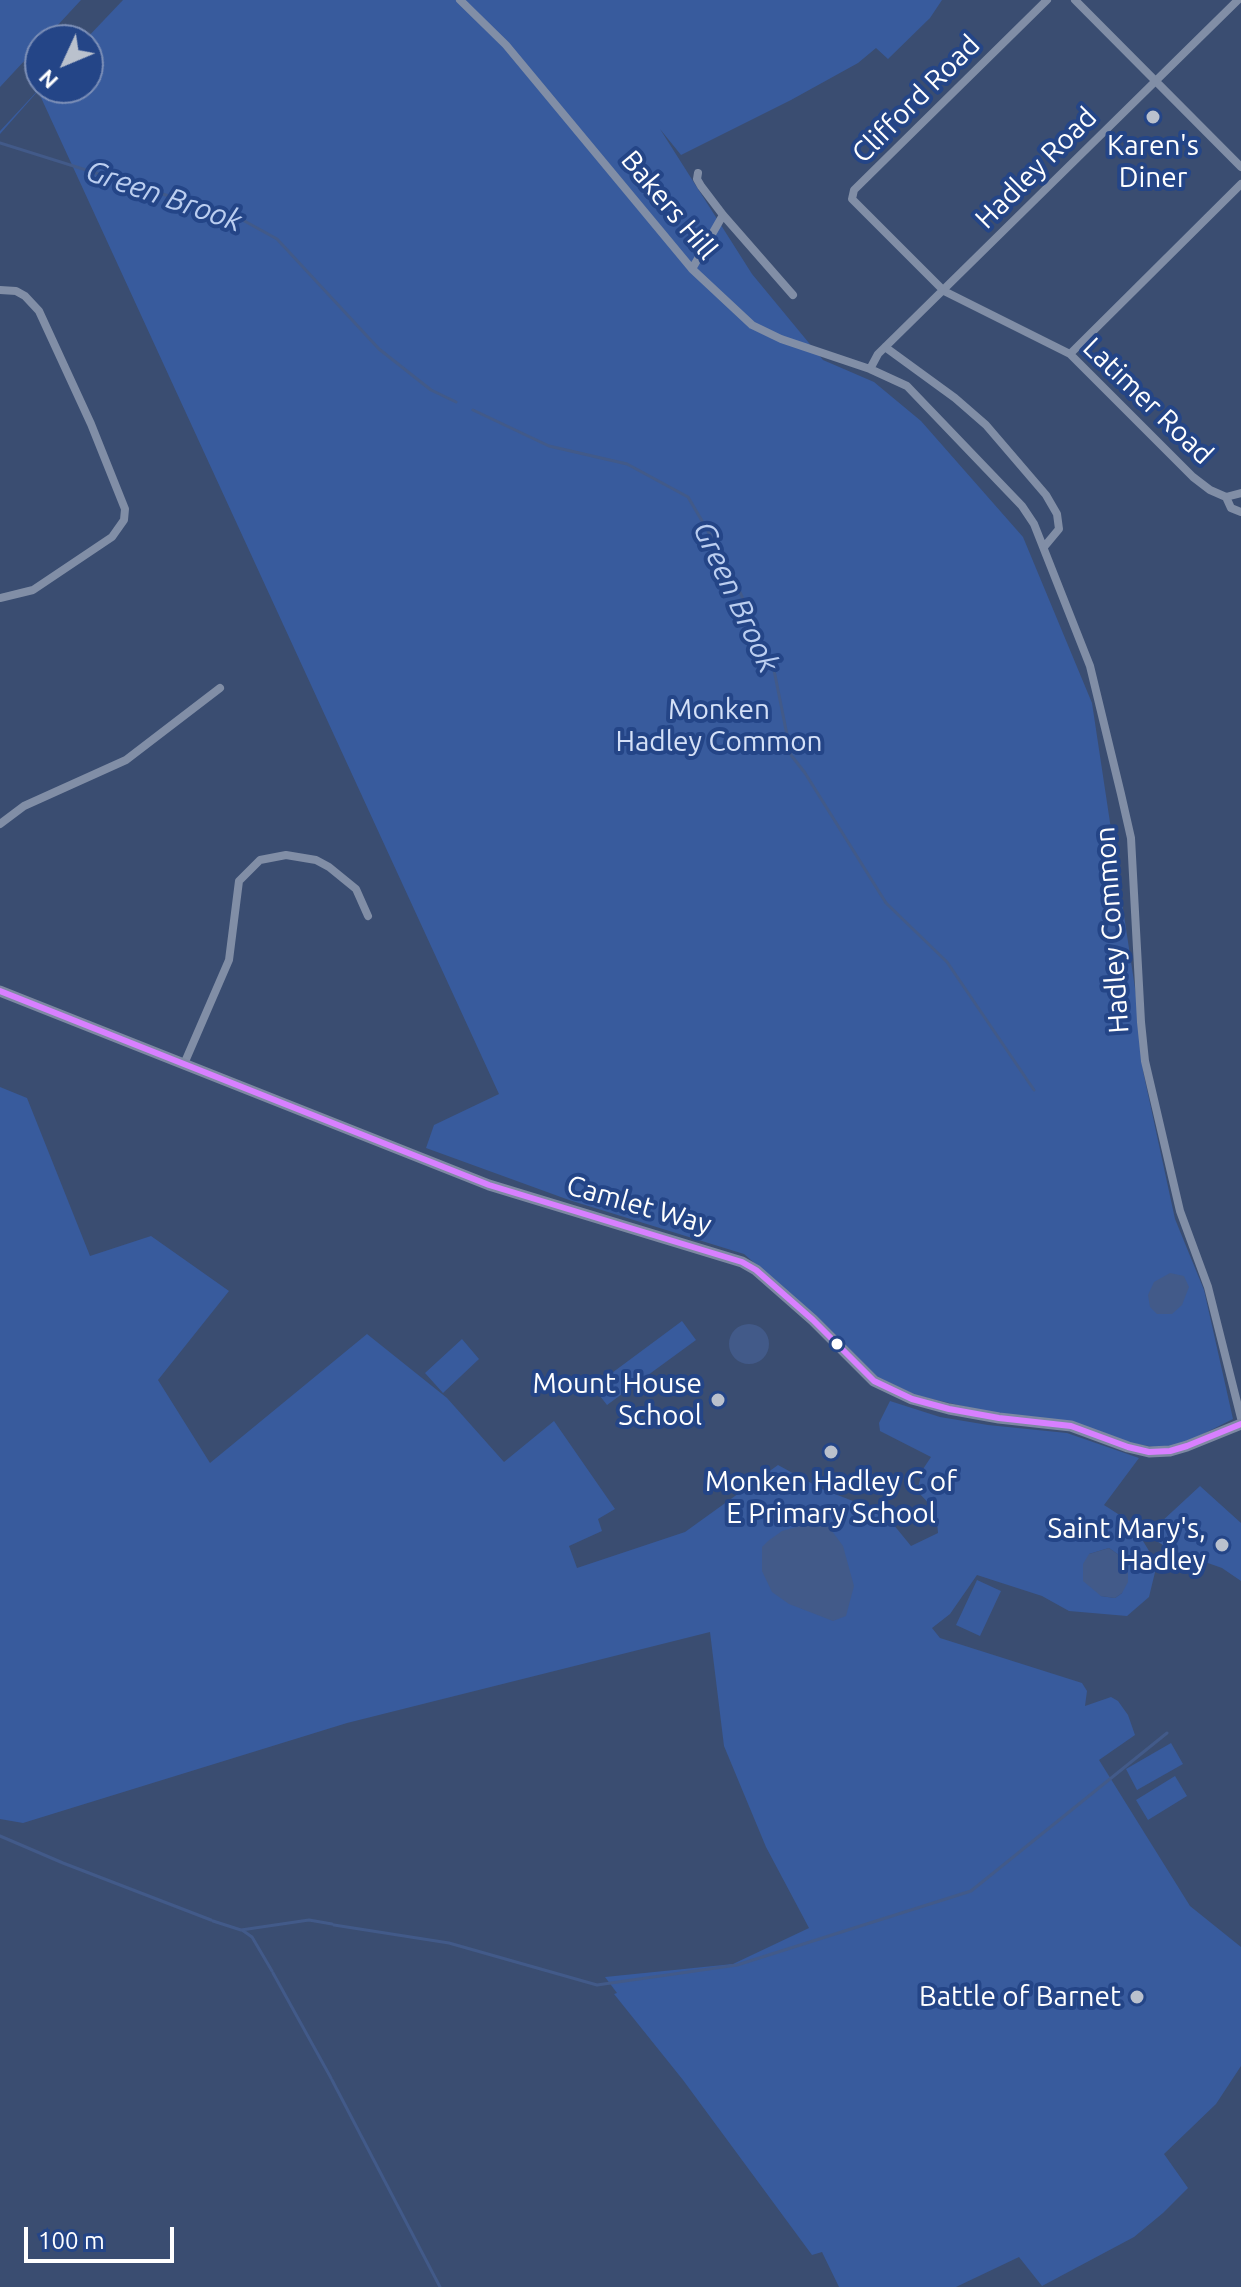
<!DOCTYPE html>
<style>
body{margin:0}
#map{position:relative;width:1241px;height:2287px;overflow:hidden;background:#3a4d71;font-family:Ubuntu,sans-serif}
canvas{display:block}
.north{position:absolute;left:24px;top:24px;width:80px;height:80px;box-sizing:border-box;background:#244587;border:2px solid #7c8fb7;border-radius:50%;rotate:226deg;font-size:22px;font-weight:700;line-height:32px;text-align:center;color:#fff}
.north::after{content:'';display:block;margin:auto;width:28px;height:36px;background:#bac1cd;clip-path:polygon(50% 0,100% 100%,50% 72%,0 100%)}
.scale{position:absolute;left:24px;top:2227px;width:150px;height:36px;box-sizing:border-box;border:4px solid #fff;border-top:0;padding-left:10px;font-size:24px;line-height:28px;white-space:nowrap;color:#fff;-webkit-text-stroke:6px #244587;paint-order:stroke}
</style>
<div id="map">
<canvas width="1241" height="2287"></canvas>
<div class="north">N</div>
<div class="scale">100 m</div>
</div>
<script>
const ctx = document.querySelector('canvas').getContext('2d');
ctx.lineJoin = 'round';
function paint(path, color) { ctx.fillStyle = color; ctx.fill(path, 'evenodd'); }
const shape = rows => new Path2D(rows.map(r => 'M' + r).join(''));
function stroke(path, color, width, dash) { ctx.strokeStyle = color; ctx.lineWidth = width; ctx.lineCap = dash ? 'butt' : 'round'; ctx.setLineDash(dash || []); ctx.stroke(path); }
function write(font, color, halo, rows, align = 'center') {
  ctx.font = font + ' Ubuntu,sans-serif'; ctx.lineWidth = 8; ctx.setLineDash([]); ctx.textBaseline = 'middle'; ctx.strokeStyle = halo; ctx.fillStyle = color; for (const [text, x, y, turn = 0] of rows) {
    ctx.save(); ctx.translate(x, y); ctx.rotate((+turn || 0) * Math.PI / 180); ctx.textAlign = isNaN(turn) ? turn : align; if (halo) ctx.strokeText(text, 0, 0); ctx.fillText(text, 0, 0); ctx.restore();
  }
}
paint(shape([
 [0,0,81,0,44,40,40,40,40,44,0,87],
 [123,0,942,0,930,18,888,59,876,48,858,63,791,100,681,155,660,129,752,274,823,360,874,382,921,421,1023,537,1092,703,1141,1028,1143,1071,1175,1219,1204,1290,1233,1419,1193,1439,1173,1446,1154,1447,1126,1442,1068,1421,997,1414,915,1395,872,1374,812,1313,744,1254,569,1200,426,1148,434,1125,499,1094,38,91,0,134,0,131,40,88,88,88,88,40,85,40],
 [0,1087,27,1098,90,1256,151,1236,229,1291,158,1380,210,1463,367,1334,447,1398,504,1462,554,1421,615,1509,598,1519,602,1531,569,1546,577,1568,685,1532,778,1465,822,1489,884,1513,911,1546,938,1533,936,1511,917,1491,923,1469,931,1457,880,1431,879,1423,890,1401,940,1417,988,1425,1067,1433,1139,1458,1104,1505,1132,1523,1157,1564,1149,1597,1127,1616,1069,1611,1042,1596,977,1575,950,1614,932,1628,940,1638,1082,1683,1087,1691,1085,1706,1111,1697,1118,1701,1128,1715,1135,1735,1099,1760,1190,1906,1241,1947,1241,2066,1216,2104,1164,2154,1188,2188,1163,2213,1134,2237,1042,2286,1019,2257,956,2287,839,2287,822,2252,812,2255,683,2080,614,1994,617,1993,605,1977,733,1964,809,1928,766,1847,724,1746,710,1632,347,1723,23,1823,0,1819],
 [1109,1548,1123,1558,1122,1593,1115,1598,1101,1596,1089,1554],
 [682,1321,696,1340,607,1405,593,1387],
 [462,1339,479,1359,443,1393,425,1373],
 [1200,1486,1241,1523,1241,1581,1222,1568,1171,1550,1147,1535],
 [977,1580,1001,1591,980,1636,956,1625],
 [1171,1743,1183,1764,1137,1790,1126,1769],
 [1175,1776,1187,1796,1148,1820,1136,1800]
]), '#385b9d');
paint(shape([
 [1170,1273,1184,1276,1189,1287,1182,1305,1172,1314,1157,1314,1150,1307,1148,1295,1154,1282],
 '729 1344a20 20 0 1 1 40 0a20 20 0 1 1-40 0Z',
 [814,1522,829,1527,843,1546,854,1586,846,1616,833,1621,789,1604,772,1592,762,1571,762,1547,768,1541,782,1531],
 [1109,1548,1123,1558,1128,1567,1128,1582,1122,1593,1115,1598,1101,1596,1083,1581,1083,1564,1089,1554]
]), '#425a89');
stroke(shape([
 [0,143,239,218,277,239,379,349,431,390,456,402],
 [473,410,549,446,627,464,688,497,729,567,774,670,791,755,805,773,886,903,947,962,1034,1090],
 [0,1836,63,1863,211,1920],
 [213,1921,241,1930,309,1920,332,1924],
 [334,1925,449,1943,597,1985,737,1965,971,1891,1167,1733],
 [242,1930,252,1937,272,1971],
 [273,1973,331,2078],
 [332,2080,440,2287]
]), '#425a89', 3);
stroke(shape([
 [460,0,506,45,692,269,752,325,781,339,870,369,907,386,1022,506,1034,524,1090,666,1121,794,1131,838,1141,1022,1145,1061,1180,1211,1208,1287,1241,1418],
 [1047,0,854,190,852,199,944,291,1070,354,1193,477,1210,490,1226,497,1231,508,1241,512],
 [1075,0,1241,167],
 [698,173,697,179,701,186,723,215,793,295],
 [692,269,723,215],
 [0,290,16,291,25,296,39,311,91,424,125,509,124,520,112,537,33,590,0,598],
 [885,347,955,398,986,425,1046,495,1057,514,1059,529,1044,547],
 [1070,354,1241,184],
 [870,369,878,354,1238,0],
 [1226,497,1241,493],
 [0,824,24,806,126,760,220,688],
 [184,1064,229,960,239,881,260,860,286,855,316,860,329,867,356,889,368,916]
]), '#818ea6', 8);
stroke(shape([
 [0,991,489,1185,742,1262,756,1270,813,1320,874,1381,912,1399,949,1409,999,1418,1071,1426,1128,1447,1149,1452,1170,1451,1187,1446,1241,1424]
]), '#7d89a2', 11);
stroke(shape([
 [0,991,489,1185,742,1262,756,1270,813,1320,874,1381,912,1399,949,1409,999,1418,1071,1426,1128,1447,1149,1452,1170,1451,1187,1446,1241,1424]
]), '#d880ff', 6);
for (const [x, y, r, color] of [
 [1153,117,8,"#bac1cd"],
 [837,1344,7,"#fff"],
 [718,1400,8,"#bac1cd"],
 [831,1452,8,"#bac1cd"],
 [1222,1545,8,"#bac1cd"],
 [1137,1997,8,"#bac1cd"]
]) { const dot = new Path2D(); dot.arc(x, y, r, 0, 2 * Math.PI); ctx.fillStyle = color; ctx.fill(dot); stroke(dot, '#244587', 3); }
write('28px', '#fff', '#244587', [
 ["Clifford Road",916,99,-45],
 ["Hadley Road",1036,168,-45],
 ["Bakers Hill",669,205,50],
 ["Latimer Road",1148,401,44],
 ["Hadley Common",1112,930,-94],
 ["Camlet Way",639,1205,16]
]);
write('28px', '#fff', '#244587', [
 ["Karen's",1153,146,"center"],
 ["Diner",1153,178,"center"],
 ["Mount House",702,1384],
 ["School",702,1416],
 ["Monken Hadley C of",831,1482,"center"],
 ["E Primary School",831,1514,"center"],
 ["Saint Mary's,",1206,1529],
 ["Hadley",1206,1561],
 ["Battle of Barnet",1121,1997]
], 'right');
write('28px', '#d4e0f7', '#244587', [
 ["Monken",719,710],
 ["Hadley Common",719,742]
]);
write('italic 30px', '#bbcef0', '#244587', [
 ["Green Brook",164,196,19],
 ["Green Brook",736,597,65]
]);
</script>
